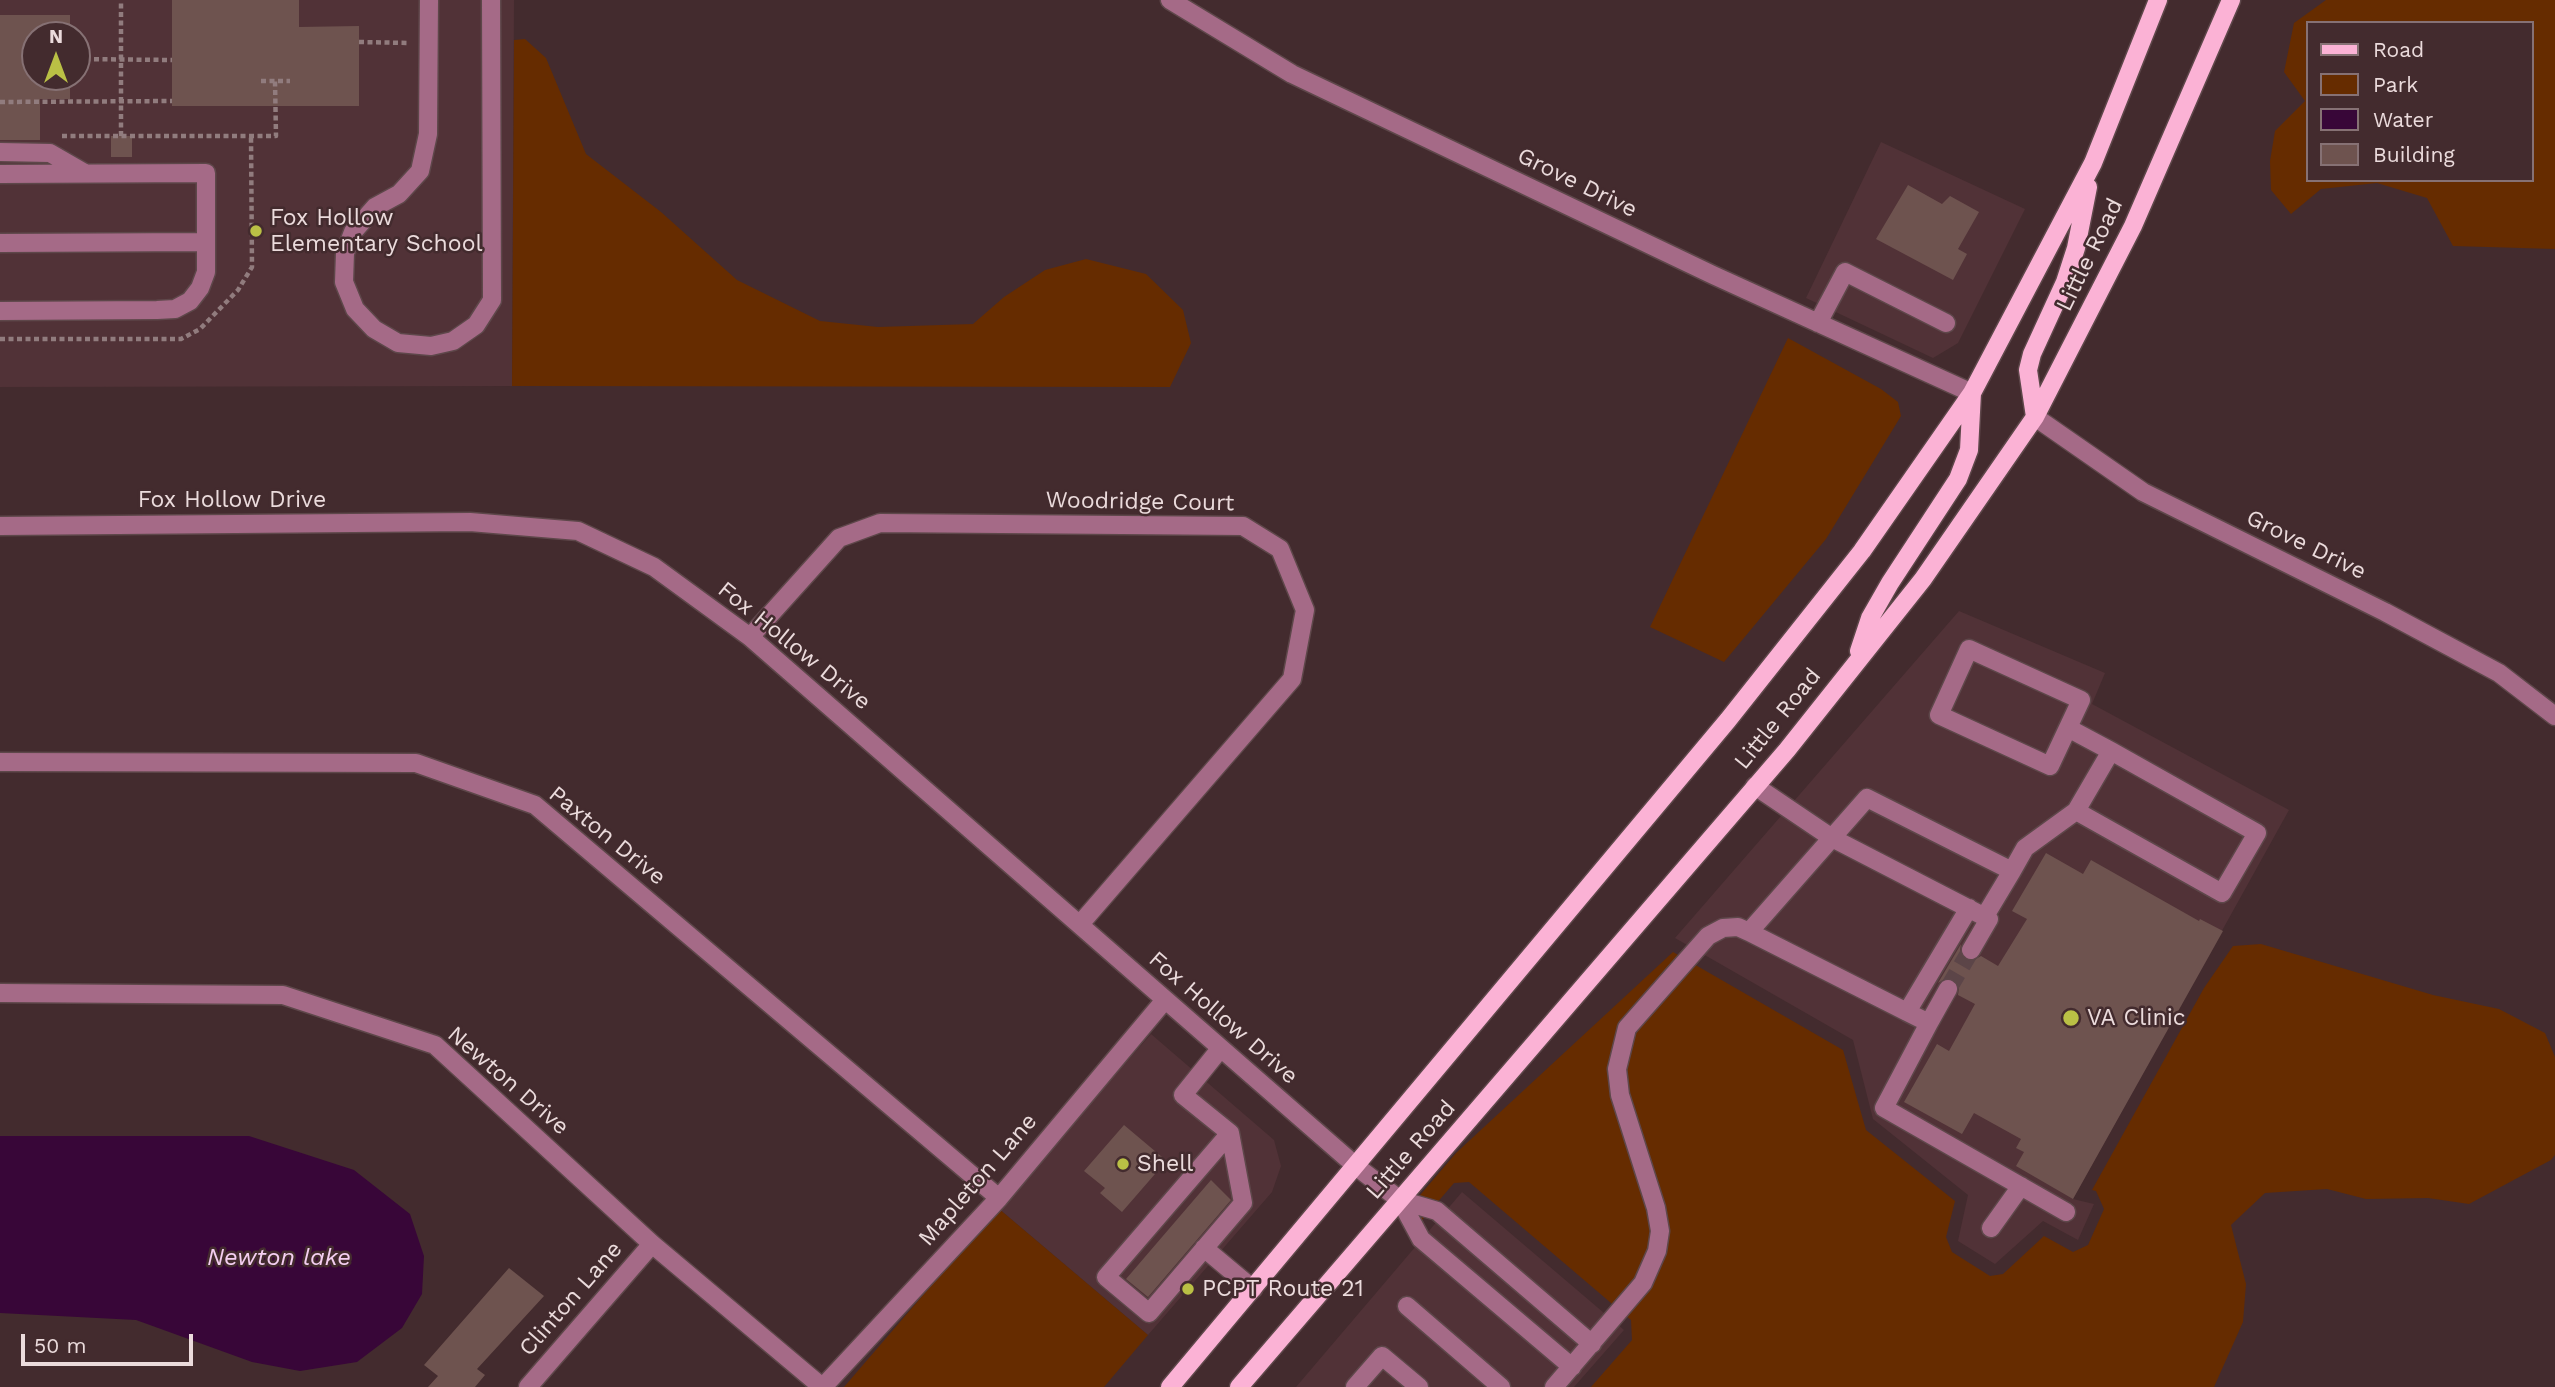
<!DOCTYPE html>
<style>
body{margin:0}
#map{position:relative;width:2555px;height:1387px;overflow:hidden;background:#432b2e;font-family:"Work Sans",sans-serif}
canvas{display:block}
.legend{position:absolute;left:2306px;top:21px;width:228px;height:161px;box-sizing:border-box;background:#432b2e;border:2px solid #867174;margin:0;padding:9px 12px;list-style:none;font-size:21px;color:#ebdbdc}
.legend li{display:flex;align-items:center;gap:14px;height:35px}
.legend b{width:35px;border:2px solid #867174}
.north{position:absolute;left:21px;top:21px;width:70px;height:70px;box-sizing:border-box;background:#432b2e;border:2px solid #867174;border-radius:50%;rotate:0deg;font-size:19px;font-weight:700;line-height:28px;text-align:center;color:#ebdbdc}
.north::after{content:'';display:block;margin:auto;width:24px;height:32px;background:#bac045;clip-path:polygon(50% 0,100% 100%,50% 72%,0 100%)}
.scale{position:absolute;left:21px;top:1334px;width:172px;height:32px;box-sizing:border-box;border:4px solid #ebdbdc;border-top:0;padding-left:9px;font-size:21px;line-height:24px;white-space:nowrap;color:#ebdbdc;-webkit-text-stroke:5px #432b2e;paint-order:stroke}
</style>
<div id="map">
<canvas width="2555" height="1387"></canvas>
<ul class="legend">
<li><b style="height:9px;background:#fbb2d5"></b>Road</li>
<li><b style="height:19px;background:#662c00"></b>Park</li>
<li><b style="height:19px;background:#380638"></b>Water</li>
<li><b style="height:19px;background:#6e534f"></b>Building</li>
</ul>
<div class="north">N</div>
<div class="scale">50 m</div>
</div>
<script>
const ctx = document.querySelector('canvas').getContext('2d');
ctx.lineJoin = 'round';
function paint(path, color) { ctx.fillStyle = color; ctx.fill(path, 'evenodd'); }
const shape = rows => new Path2D(rows.map(r => 'M' + r).join(''));
function stroke(path, color, width, dash) { ctx.strokeStyle = color; ctx.lineWidth = width; ctx.lineCap = dash ? 'butt' : 'round'; ctx.setLineDash(dash || []); ctx.stroke(path); }
function write(font, color, halo, rows, align = 'center') {
  ctx.font = font + ' "Work Sans",sans-serif'; ctx.lineWidth = 5; ctx.setLineDash([]); ctx.textBaseline = 'middle'; ctx.strokeStyle = halo; ctx.fillStyle = color; for (const [text, x, y, turn = 0] of rows) {
    ctx.save(); ctx.translate(x, y); ctx.rotate((+turn || 0) * Math.PI / 180); ctx.textAlign = isNaN(turn) ? turn : align; if (halo) ctx.strokeText(text, 0, 0); ctx.fillText(text, 0, 0); ctx.restore();
  }
}
paint(shape([
 [0,0,514,0,512,386,0,387],
 [35,35,77,35,77,77,35,77],
 [1881,142,2025,209,1958,343,1933,358,1806,298],
 [1959,611,2105,673,2092,704,2289,810,2073,1199,2094,1204,2078,1240,2043,1221,1995,1264,1958,1241,1968,1195,1873,1119,1853,1040,1675,938],
 [1151,1034,1274,1140,1281,1166,1272,1192,1148,1335,998,1208],
 [1462,1192,1624,1330,1574,1387,1296,1387]
]), '#513237');
paint(shape([
 [2326,0,2555,0,2555,249,2453,246,2427,198,2377,183,2321,189,2291,214,2271,190,2270,161,2275,131,2305,101,2284,72,2294,23],
 [2308,23,2532,23,2532,180,2308,180],
 [525,39,546,58,586,154,661,212,737,280,820,321,878,327,973,324,1004,297,1045,270,1086,259,1146,274,1183,310,1191,343,1170,387,512,386,514,40],
 [1788,338,1881,389,1898,402,1901,416,1826,539,1724,662,1650,627],
 [2261,944,2433,995,2499,1009,2545,1033,2555,1057,2555,1155,2551,1160,2469,1204,2428,1198,2366,1199,2327,1189,2265,1193,2231,1225,2246,1284,2243,1322,2214,1387,1591,1387,1632,1340,1631,1320,1469,1182,1454,1183,1417,1226,1409,1208,1456,1153,1673,952,1843,1050,1866,1130,1955,1201,1946,1237,1952,1252,1990,1276,2003,1274,2044,1236,2073,1252,2088,1245,2104,1209,2096,1191,2092,1190,2204,988,2233,946],
 [998,1208,1148,1335,1104,1387,844,1387]
]), '#662c00');
paint(shape([
 [0,1136,249,1136,354,1170,410,1214,424,1256,422,1294,402,1328,357,1362,300,1371,252,1362,136,1320,0,1313]
]), '#380638');
paint(shape([
 [172,0,299,0,299,27,359,26,359,106,172,106],
 [0,15,70,15,70,35,35,35,35,77,70,77,70,99,40,99,40,140,0,140],
 [111,136,132,136,132,157,111,157],
 [1908,185,1942,204,1950,196,1979,212,1958,249,1967,254,1953,280,1876,239],
 [2046,853,2083,874,2091,860,2199,921,2200,919,2223,931,2073,1199,2016,1166,2024,1152,2016,1148,2021,1139,1974,1113,1962,1134,1904,1102,1937,1044,1949,1051,1975,1004,1958,995,1959,988,1954,979,1947,978,1938,983,1961,944,1960,951,1965,959,1972,961,1981,956,1998,966,2027,919,2012,911],
 [1124,1125,1162,1157,1150,1170,1155,1174,1122,1212,1100,1193,1105,1188,1084,1171],
 [1211,1180,1231,1200,1148,1297,1126,1279],
 [509,1268,544,1296,477,1369,485,1375,475,1387,428,1387,438,1376,424,1365]
]), '#6e534f');
stroke(shape([
 [1948,989,1971,950]
]), '#5c4548', 18, [18, 9]);
const minor = shape([
 [429,0,428,134,420,171,399,194,375,207,353,232,345,253,344,282,355,309,374,329,398,343,431,346,453,341,476,325,492,300,491,0],
 [1170,0,1292,74,1713,275,1972,393],
 [0,152,50,153,83,172],
 [0,174,206,173,206,272,200,288,190,301,175,309,157,310,0,311],
 [0,243,206,242],
 [1818,323,1845,272,1946,323],
 [2035,417,2143,492,2385,612,2499,673,2555,716],
 [0,526,470,522,578,531,654,567,750,637,1357,1167,1400,1200,1437,1211,1592,1344],
 [750,637,839,538,880,523,1243,526,1280,549,1305,610,1292,679,1081,923],
 [1969,649,2081,700,2050,766,1939,715,1969,649],
 [2068,728,2111,751,2257,833,2222,893,2076,811,2111,751],
 [0,762,416,763,535,805,999,1198],
 [1755,786,1832,838,1989,919,1971,950],
 [2012,871,2025,848,2076,811],
 [1969,908,1907,1012,1929,1023,1884,1108,2066,1212],
 [1749,932,1907,1012],
 [0,993,283,995,435,1045,652,1244,822,1387],
 [1929,1023,1948,989],
 [1220,1049,1183,1095,1230,1133,1106,1277,1149,1313,1243,1203,1230,1133],
 [1400,1200,1421,1239,1572,1367],
 [1991,1228,2021,1186],
 [1204,1248,1253,1289],
 [1407,1306,1501,1387],
 [528,1387,652,1244],
 [823,1387,999,1198,1164,1001],
 [1355,1387,1382,1356,1419,1387],
 [1554,1387,1643,1283,1657,1251,1660,1231,1656,1208,1620,1095,1617,1069,1627,1028,1708,936,1723,928,1738,927,1749,932,1867,798,2012,871,1985,916]
]);
const major = shape([
 [2035,417,2028,370,2032,354,2065,282,2076,248,2088,187],
 [1859,651,1870,618,1890,583,1958,479,1969,450,1972,393],
 [1170,1387,1728,720,1862,551,1972,393,2093,163,2158,0],
 [1239,1387,1787,750,1923,579,2035,417,2133,226,2231,0]
]);
stroke(minor, '#5e474a', 21);
stroke(major, '#5e474a', 21);
stroke(shape([
 [359,42,410,43],
 [77,59,172,60],
 [261,81,290,81],
 [0,102,172,101],
 [62,136,276,136,275,81],
 [121,136,121,0],
 [0,339,181,339,200,329,238,290,252,267,251,136]
]), '#917c7e', 4.5, [5, 3.5]);
stroke(minor, '#a56a87', 18);
stroke(major, '#fbb2d5', 18);
for (const [x, y, r, color] of [
 [256,231,7,"#bac045"],
 [2071,1018,9,"#bac045"],
 [1123,1164,7,"#bac045"],
 [1188,1289,7,"#bac045"]
]) { const dot = new Path2D(); dot.arc(x, y, r, 0, 2 * Math.PI); ctx.fillStyle = color; ctx.fill(dot); stroke(dot, '#432b2e', 2.5); }
write('23px', '#ebdbdc', '#432b2e', [
 ["Grove Drive",1577,183,26],
 ["Little Road",2090,255,-64],
 ["Fox Hollow Drive",232,500],
 ["Woodridge Court",1140,502,1],
 ["Grove Drive",2306,545,26],
 ["Fox Hollow Drive",794,646,39],
 ["Little Road",1778,719,-51],
 ["Paxton Drive",607,836,39],
 ["Fox Hollow Drive",1223,1018,41],
 ["Newton Drive",508,1081,41],
 ["Little Road",1411,1150,-49],
 ["Mapleton Lane",978,1180,-49],
 ["Clinton Lane",571,1299,-49]
]);
write('23px', '#ebdbdc', '#432b2e', [
 ["Fox Hollow",270,218],
 ["Elementary School",270,244],
 ["VA Clinic",2087,1018],
 ["Shell",1137,1164],
 ["PCPT Route 21",1202,1289]
], 'left');
write('italic 24px', '#f4cef1', '#432b2e', [
 ["Newton lake",279,1258]
]);
</script>
